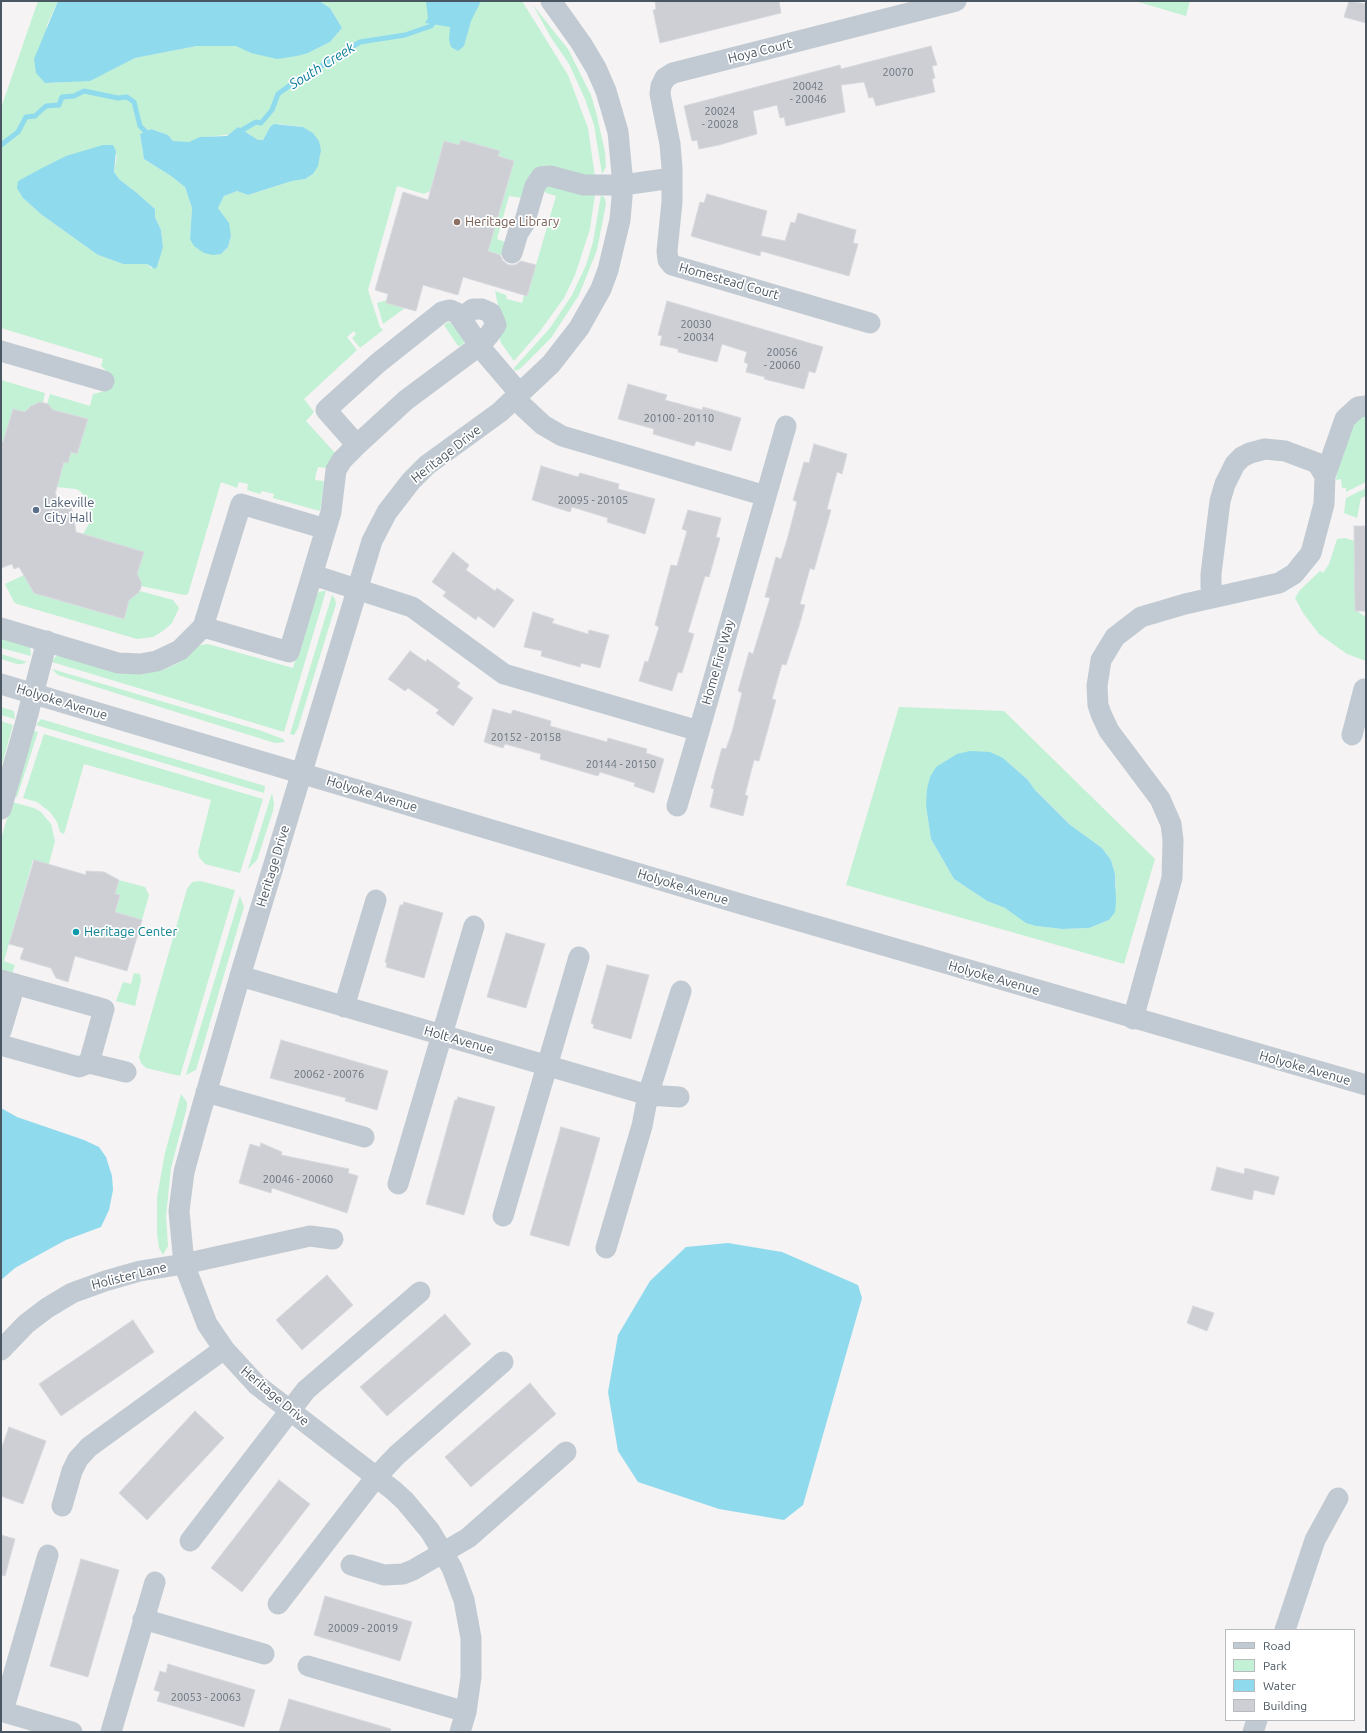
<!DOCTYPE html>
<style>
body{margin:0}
#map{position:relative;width:1367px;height:1733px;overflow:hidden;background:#f5f3f3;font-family:Ubuntu,sans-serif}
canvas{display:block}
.frame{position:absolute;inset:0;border:2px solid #4a5661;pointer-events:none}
.legend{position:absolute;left:1225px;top:1629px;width:130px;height:92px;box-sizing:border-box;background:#fff;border:1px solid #b7bbc0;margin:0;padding:5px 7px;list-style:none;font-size:12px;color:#4a5661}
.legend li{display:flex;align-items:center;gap:8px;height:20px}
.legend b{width:20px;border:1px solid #b7bbc0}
</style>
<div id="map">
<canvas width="1367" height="1733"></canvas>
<div class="frame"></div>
<ul class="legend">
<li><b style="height:5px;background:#c1cad2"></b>Road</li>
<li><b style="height:11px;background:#c3f1d5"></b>Park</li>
<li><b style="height:11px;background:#90daee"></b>Water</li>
<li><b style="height:11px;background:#cdcfd5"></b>Building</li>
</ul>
</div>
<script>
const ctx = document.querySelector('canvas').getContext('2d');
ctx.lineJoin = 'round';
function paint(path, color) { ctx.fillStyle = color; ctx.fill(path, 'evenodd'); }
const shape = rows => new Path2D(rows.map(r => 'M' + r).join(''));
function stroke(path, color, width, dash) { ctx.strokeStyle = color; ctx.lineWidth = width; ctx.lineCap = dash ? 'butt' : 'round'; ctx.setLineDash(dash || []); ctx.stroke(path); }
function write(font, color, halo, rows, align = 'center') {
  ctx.font = font + ' Ubuntu,sans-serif'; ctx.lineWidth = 3.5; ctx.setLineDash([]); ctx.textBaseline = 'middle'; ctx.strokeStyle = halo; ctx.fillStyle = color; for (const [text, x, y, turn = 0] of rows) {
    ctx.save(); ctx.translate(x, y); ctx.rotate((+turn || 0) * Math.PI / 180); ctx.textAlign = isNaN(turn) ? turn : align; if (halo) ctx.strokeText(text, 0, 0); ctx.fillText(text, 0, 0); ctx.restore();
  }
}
paint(shape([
 [38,1,58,1,47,25,45,83,68,82,105,73,135,58,197,46,236,46,308,53,330,42,342,28,330,8,321,2,306,1,522,1,568,75,588,128,595,177,548,166,523,198,509,196,497,239,505,242,502,255,488,251,514,161,498,156,500,151,461,140,459,145,444,141,430,191,424,194,397,186,368,290,380,327,383,330,360,348,352,338,356,334,354,331,347,337,357,350,304,399,314,412,306,421,335,453,327,468,318,467,316,474,315,480,323,481,324,483,320,511,273,498,274,494,262,491,260,494,247,490,248,484,239,482,237,488,221,482,188,594,184,595,141,586,139,579,136,578,143,552,83,534,91,520,88,502,81,492,76,489,57,487,64,462,68,463,71,452,77,454,88,419,53,410,47,404,50,394,90,406,93,394,105,391,110,374,101,366,103,359,1,328,1,108],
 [279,124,303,127,313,133,319,141,320,157,313,174,305,179,292,181,248,195,237,191,224,196,218,208,223,215,231,236,228,247,221,254,190,239,192,208,185,187,171,176,144,159,140,134,151,129,168,135,173,141,181,142,189,142,204,137,248,133,258,141,263,140,270,127],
 [117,155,114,172,119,179,137,193,155,209,155,217,161,230,163,247,159,255,159,263,151,268,147,264,123,264,98,255,42,215,23,198,18,181,28,176],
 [1135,1,1190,1,1186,16],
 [533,5,568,49,591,95,597,116,605,152,606,167,602,174,594,125,585,99,569,64,550,36],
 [546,185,595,194,590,229,575,275,564,298,540,331,514,361,501,343,498,333,502,324,495,291,506,295,507,299,522,303,524,295,527,296,556,196,546,193,544,191],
 [601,195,605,198,606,204,597,250,579,295,551,338,520,369,514,371,514,368,550,328,572,295,586,265,593,242],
 [387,300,386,303,405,308,383,324,377,303],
 [448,322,451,323,465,341,462,345,458,346,444,325],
 [1,380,45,393,43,403,32,406,28,413,13,409,3,442,1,442],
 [1366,415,1366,482,1346,492,1346,488,1342,488,1341,479,1336,480,1337,472,1354,421],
 [1366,488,1366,496,1361,498,1357,518,1344,513,1346,498],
 [1345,538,1355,541,1355,610,1366,617,1366,661,1347,654,1319,634,1303,613,1295,598,1300,590,1320,571,1323,573,1329,564,1337,539],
 [24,575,34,593,123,619,131,594,136,595,140,591,173,600,179,608,172,623,163,631,153,637,137,639,17,604,14,602,5,584],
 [323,591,326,591,284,732,52,662,55,657,59,655,161,671,178,663,200,645,208,644,293,668,314,598,319,592],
 [332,595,335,599,336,604,298,728,294,735,290,734],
 [1,635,30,646,31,656,1,648],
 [1,654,27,662,22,664,17,664,1,659],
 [52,669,259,730,283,739,285,742,275,743,227,728,58,675],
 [1,707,14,711,15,719,1,715],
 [899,707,1004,711,1155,859,1124,964,846,885],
 [1003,758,1028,780,1035,790,1069,824,1102,848,1111,860,1115,874,1116,887,1109,920,1089,928,1062,929,1036,926,1005,908,987,901,954,879,931,839,926,806],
 [41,719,265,786,264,793,36,725],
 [1,721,13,725,1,768],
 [34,731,38,732,17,797,14,796],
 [44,734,263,799,240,873,205,864,199,857,198,852,211,800,84,764,64,834,60,832,57,822,50,812,37,802,23,798],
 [272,793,274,803,273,811,257,860,248,869],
 [12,802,34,808,41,812,51,824,55,841,49,864,33,860,4,961,15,965,12,974,1,971,1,839],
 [119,880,145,887,149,895,142,920,115,912,120,895,115,894],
 [200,881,235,890,180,1076,146,1068,141,1063,139,1057,187,889,192,882],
 [240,896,244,907,196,1070,186,1075],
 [134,973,140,974,141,980,135,1006,116,1001,123,982,131,984],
 [181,1094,187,1102,187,1107,171,1168,166,1216,168,1246,163,1255,159,1248,157,1234,157,1197,165,1153]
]), '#c3f1d5');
paint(shape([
 [58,1,321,2,330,8,342,28,330,42,308,53,297,56,277,59,251,53,236,46,197,46,135,58,90,81,45,83,36,73,34,59],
 [426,1,481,1,471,21,464,46,458,51,451,47,449,40,450,27,425,23,428,18],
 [274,124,303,127,313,133,319,141,321,150,318,166,313,174,305,179,292,181,248,195,237,191,224,196,218,208,229,223,231,236,228,247,221,254,213,255,204,253,194,246,190,239,192,208,185,187,171,176,144,159,140,134,151,129,168,135,173,141,189,142,200,137,227,136,238,127,258,140,263,140,270,127],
 [103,145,113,145,116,151,114,172,119,179,137,193,155,209,155,217,161,230,163,247,157,267,155,269,147,264,123,264,98,255,42,215,23,198,17,188,18,181,42,168,66,156],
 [970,751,990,752,1003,758,1028,780,1035,790,1069,824,1102,848,1111,860,1115,874,1116,902,1115,912,1109,920,1089,928,1062,929,1036,926,1026,923,1005,908,987,901,954,879,931,839,926,806,927,789,930,777,936,767,957,754],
 [1,1108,17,1117,84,1140,99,1147,106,1157,112,1176,113,1190,109,1210,101,1227,66,1240,42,1253,15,1268,1,1280],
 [728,1243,782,1252,858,1285,862,1298,803,1505,784,1520,719,1509,638,1482,618,1451,608,1392,618,1335,650,1281,686,1247]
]), '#90daee');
stroke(shape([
 [237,133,256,122,261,123,272,110,278,94,289,86,360,42,405,35,431,26,436,19],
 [1,145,18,132,26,117,35,116,46,106,59,105,62,97,74,96,84,91,118,98,127,97,134,102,140,126,150,136]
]), '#90daee', 5);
const building = shape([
 [655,1,779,1,781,13,660,43,653,10,656,9,655,1],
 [1349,1,1366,4,1366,23,1344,17,1349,1],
 [931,46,937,65,932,66,935,78,932,79,935,92,876,106,873,97,869,98,864,82,841,85,845,112,786,126,784,117,780,118,777,105,753,111,757,134,719,145,699,149,697,140,692,141,684,106,840,65,841,69,931,46],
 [461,140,500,151,498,156,514,161,488,251,500,255,503,261,509,265,515,265,521,261,536,265,527,296,463,277,458,295,423,285,416,311,386,303,388,294,375,290,403,192,428,200,444,141,459,145,461,140],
 [707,194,767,211,761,236,785,241,791,222,795,223,798,213,856,230,853,243,858,244,849,276,761,251,760,256,691,236,700,202,704,203,707,194],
 [667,301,823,347,815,373,809,371,804,389,764,379,765,377,746,372,748,364,744,362,747,352,722,344,717,362,678,352,678,349,660,345,662,336,658,335,667,301],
 [628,384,667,395,665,400,702,410,703,407,741,418,731,451,696,441,694,446,653,434,654,429,618,419,628,384],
 [40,402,48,404,53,410,88,419,77,454,71,452,68,463,64,462,55,494,71,507,73,513,76,532,144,552,137,574,141,582,141,588,138,593,129,600,124,619,34,593,19,567,14,569,12,564,1,568,1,442,3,442,13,409,25,412,31,406,40,402],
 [814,444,847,454,842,474,837,472,827,509,831,510,814,570,810,568,800,604,805,605,799,626,786,665,782,664,772,699,776,700,759,761,754,760,745,795,748,796,743,816,710,807,714,789,711,788,722,748,726,749,732,732,742,693,738,691,749,652,753,654,770,598,765,597,776,557,781,559,787,540,797,502,793,500,804,462,809,463,814,444],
 [541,466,578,477,580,473,619,484,618,489,655,499,645,534,607,522,608,518,572,507,570,512,532,500,541,466],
 [688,510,721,518,716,537,720,538,709,577,705,576,688,632,694,634,682,673,678,672,672,691,639,681,645,661,648,662,659,627,655,625,671,565,677,566,687,531,682,529,688,510],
 [1354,526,1366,526,1366,611,1355,611,1354,526],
 [453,552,469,565,466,570,495,591,497,588,514,600,494,628,478,616,476,620,443,596,446,592,432,582,453,552],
 [533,612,554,619,552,623,588,634,589,630,609,635,600,668,581,663,580,667,541,656,542,651,524,647,533,612],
 [410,651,426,662,427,659,460,683,457,687,473,698,453,726,436,713,439,710,408,688,405,691,388,679,410,651],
 [493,709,511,714,513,710,551,721,550,726,607,742,608,738,647,749,646,753,664,759,654,793,634,786,635,783,600,772,598,776,540,759,541,754,505,744,503,748,484,742,493,709],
 [34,860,86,875,86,871,104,872,119,880,115,894,120,895,115,912,142,920,127,971,75,956,68,982,56,978,51,968,20,959,24,948,9,944,34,860],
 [404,902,443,913,424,978,386,967,387,963,385,962,400,905,403,905,404,902],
 [506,933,545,944,526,1008,487,997,506,933],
 [607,965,649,975,631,1039,593,1028,594,1025,591,1023,607,965],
 [281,1040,388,1071,377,1110,345,1101,346,1098,270,1078,281,1040],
 [458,1097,495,1107,464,1215,426,1204,455,1100,457,1100,458,1097],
 [561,1127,600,1138,569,1246,530,1235,561,1127],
 [261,1143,282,1152,281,1155,349,1169,348,1173,358,1176,347,1213,272,1188,271,1193,239,1183,250,1144,260,1147,261,1143],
 [1217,1167,1244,1174,1245,1168,1279,1177,1274,1195,1254,1190,1252,1200,1211,1190,1217,1167],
 [327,1275,353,1305,302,1350,276,1320,327,1275],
 [1193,1306,1214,1313,1207,1331,1187,1323,1193,1306],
 [445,1314,471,1344,387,1416,360,1387,445,1314],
 [133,1320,154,1352,61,1416,39,1384,133,1320],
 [530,1383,556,1414,471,1487,445,1457,530,1383],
 [195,1411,224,1438,147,1520,119,1493,195,1411],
 [9,1427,46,1441,23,1504,1,1496,1,1450,9,1427],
 [279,1480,310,1504,242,1592,211,1568,279,1480],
 [1,1535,15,1539,5,1576,1,1575,1,1535],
 [81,1559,119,1570,88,1677,50,1666,81,1559],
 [325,1596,412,1622,400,1661,314,1635,325,1596],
 [168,1664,255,1690,244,1727,157,1701,160,1692,154,1690,160,1671,166,1673,168,1664],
 [289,1699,391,1729,390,1732,279,1732,289,1699]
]);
paint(building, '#cdcfd5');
stroke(building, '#d7d9de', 1);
stroke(shape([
 [512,253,518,233,524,224,535,186,541,177,550,176,584,185,623,185,672,178],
 [870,323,672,265,668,260,667,251,672,202,672,168,670,144,660,94,661,86,665,78,673,73,956,1],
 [1,351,104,381],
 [357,445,406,400,480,345,489,335,496,325,491,313,482,309,473,309,461,318],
 [1325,476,1345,419,1358,407,1366,406],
 [766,496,786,426],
 [313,575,412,607,504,674,699,731,766,496,562,436,543,425,515,399],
 [203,627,289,652,331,512,336,470,342,460,357,445,326,410,378,363,442,312,450,310,457,313,485,353,520,394],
 [1,628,118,663,140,664,157,661,180,650,203,627,241,504,326,529],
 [1,684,741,904,1366,1085],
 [1352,735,1364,689],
 [677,806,699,731],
 [1,809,25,725,47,641],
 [240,976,648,1095,679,1097],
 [1,980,104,1009,89,1063,126,1072],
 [344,1007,376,900],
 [1133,1019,1172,878,1173,840,1171,824,1160,799,1109,731,1101,714,1098,705,1097,686,1101,660,1115,637,1141,617,1185,604,1279,583,1294,574,1311,553,1324,504,1325,476,1317,463,1285,451,1265,449,1250,453,1242,457,1235,464,1225,484,1220,501,1211,574,1211,587,1214,597],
 [1,1031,15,984],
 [1,1045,79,1067,89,1063],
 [206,1092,364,1137],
 [398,1184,474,926],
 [503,1216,579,957],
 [606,1248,642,1126,648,1095,681,991],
 [1,1350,26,1324,47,1308,72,1293,105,1281,140,1271,184,1264,310,1236,333,1239],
 [62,1506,72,1471,78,1459,89,1447,224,1349],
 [190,1541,306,1390,420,1292],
 [351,1565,384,1575,403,1574,413,1570,468,1538,566,1452],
 [278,1604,376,1477,397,1455,503,1362],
 [143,1619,264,1654],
 [1285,1630,1315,1540,1338,1498],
 [308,1666,466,1712],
 [1,1711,72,1732],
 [3,1711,48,1555],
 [111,1732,155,1582],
 [460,1732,466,1712,471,1677,471,1638,464,1600,452,1568,430,1531,405,1501,393,1490,257,1385,224,1349,207,1324,184,1264,179,1211,184,1172,198,1121,240,976,372,541,387,512,411,481,427,465,500,412,551,364,579,328,601,289,608,270,620,220,622,197,622,174,618,132,606,91,596,68,581,43,551,1],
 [1253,1732,1257,1720]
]), '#c1cad2', 21);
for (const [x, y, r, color] of [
 [457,222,4,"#8d6e63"],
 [36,510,4,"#5c6f8a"],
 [76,932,4,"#0f9aa8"]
]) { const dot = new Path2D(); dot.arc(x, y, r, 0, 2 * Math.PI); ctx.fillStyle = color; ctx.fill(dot); stroke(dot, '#fff', 1.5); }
write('11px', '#6b747e', null, [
 ["20070",898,72],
 ["20042",808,86],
 ["- 20046",808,99],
 ["20024",720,111],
 ["- 20028",720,124],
 ["20030",696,324],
 ["- 20034",696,337],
 ["20056",782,352],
 ["- 20060",782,365],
 ["20100 - 20110",679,418],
 ["20095 - 20105",593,500],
 ["20152 - 20158",526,737],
 ["20144 - 20150",621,764],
 ["20062 - 20076",329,1074],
 ["20046 - 20060",298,1179],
 ["20009 - 20019",363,1628],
 ["20053 - 20063",206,1697]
]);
write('13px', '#4a5661', '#fff', [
 ["Hoya Court",760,51,-14],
 ["Homestead Court",729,281,16],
 ["Heritage Drive",446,454,-38],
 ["Home Fire Way",718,662,-74],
 ["Holyoke Avenue",62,702,17],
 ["Holyoke Avenue",372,794,17],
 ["Heritage Drive",273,866,-73],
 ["Holyoke Avenue",683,887,17],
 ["Holyoke Avenue",994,978,16],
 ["Holt Avenue",459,1040,16],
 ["Holyoke Avenue",1305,1068,16],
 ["Holister Lane",129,1276,-14],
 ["Heritage Drive",275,1396,40]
]);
write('13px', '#785e54', '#fff', [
 ["Heritage Library",465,222]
], 'left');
write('13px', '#4e5e75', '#fff', [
 ["Lakeville",44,503],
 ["City Hall",44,518]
], 'left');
write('13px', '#0d838f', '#fff', [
 ["Heritage Center",84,932]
], 'left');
write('italic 14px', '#0c7c9b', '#fff', [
 ["South Creek",322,66,-32]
]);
</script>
